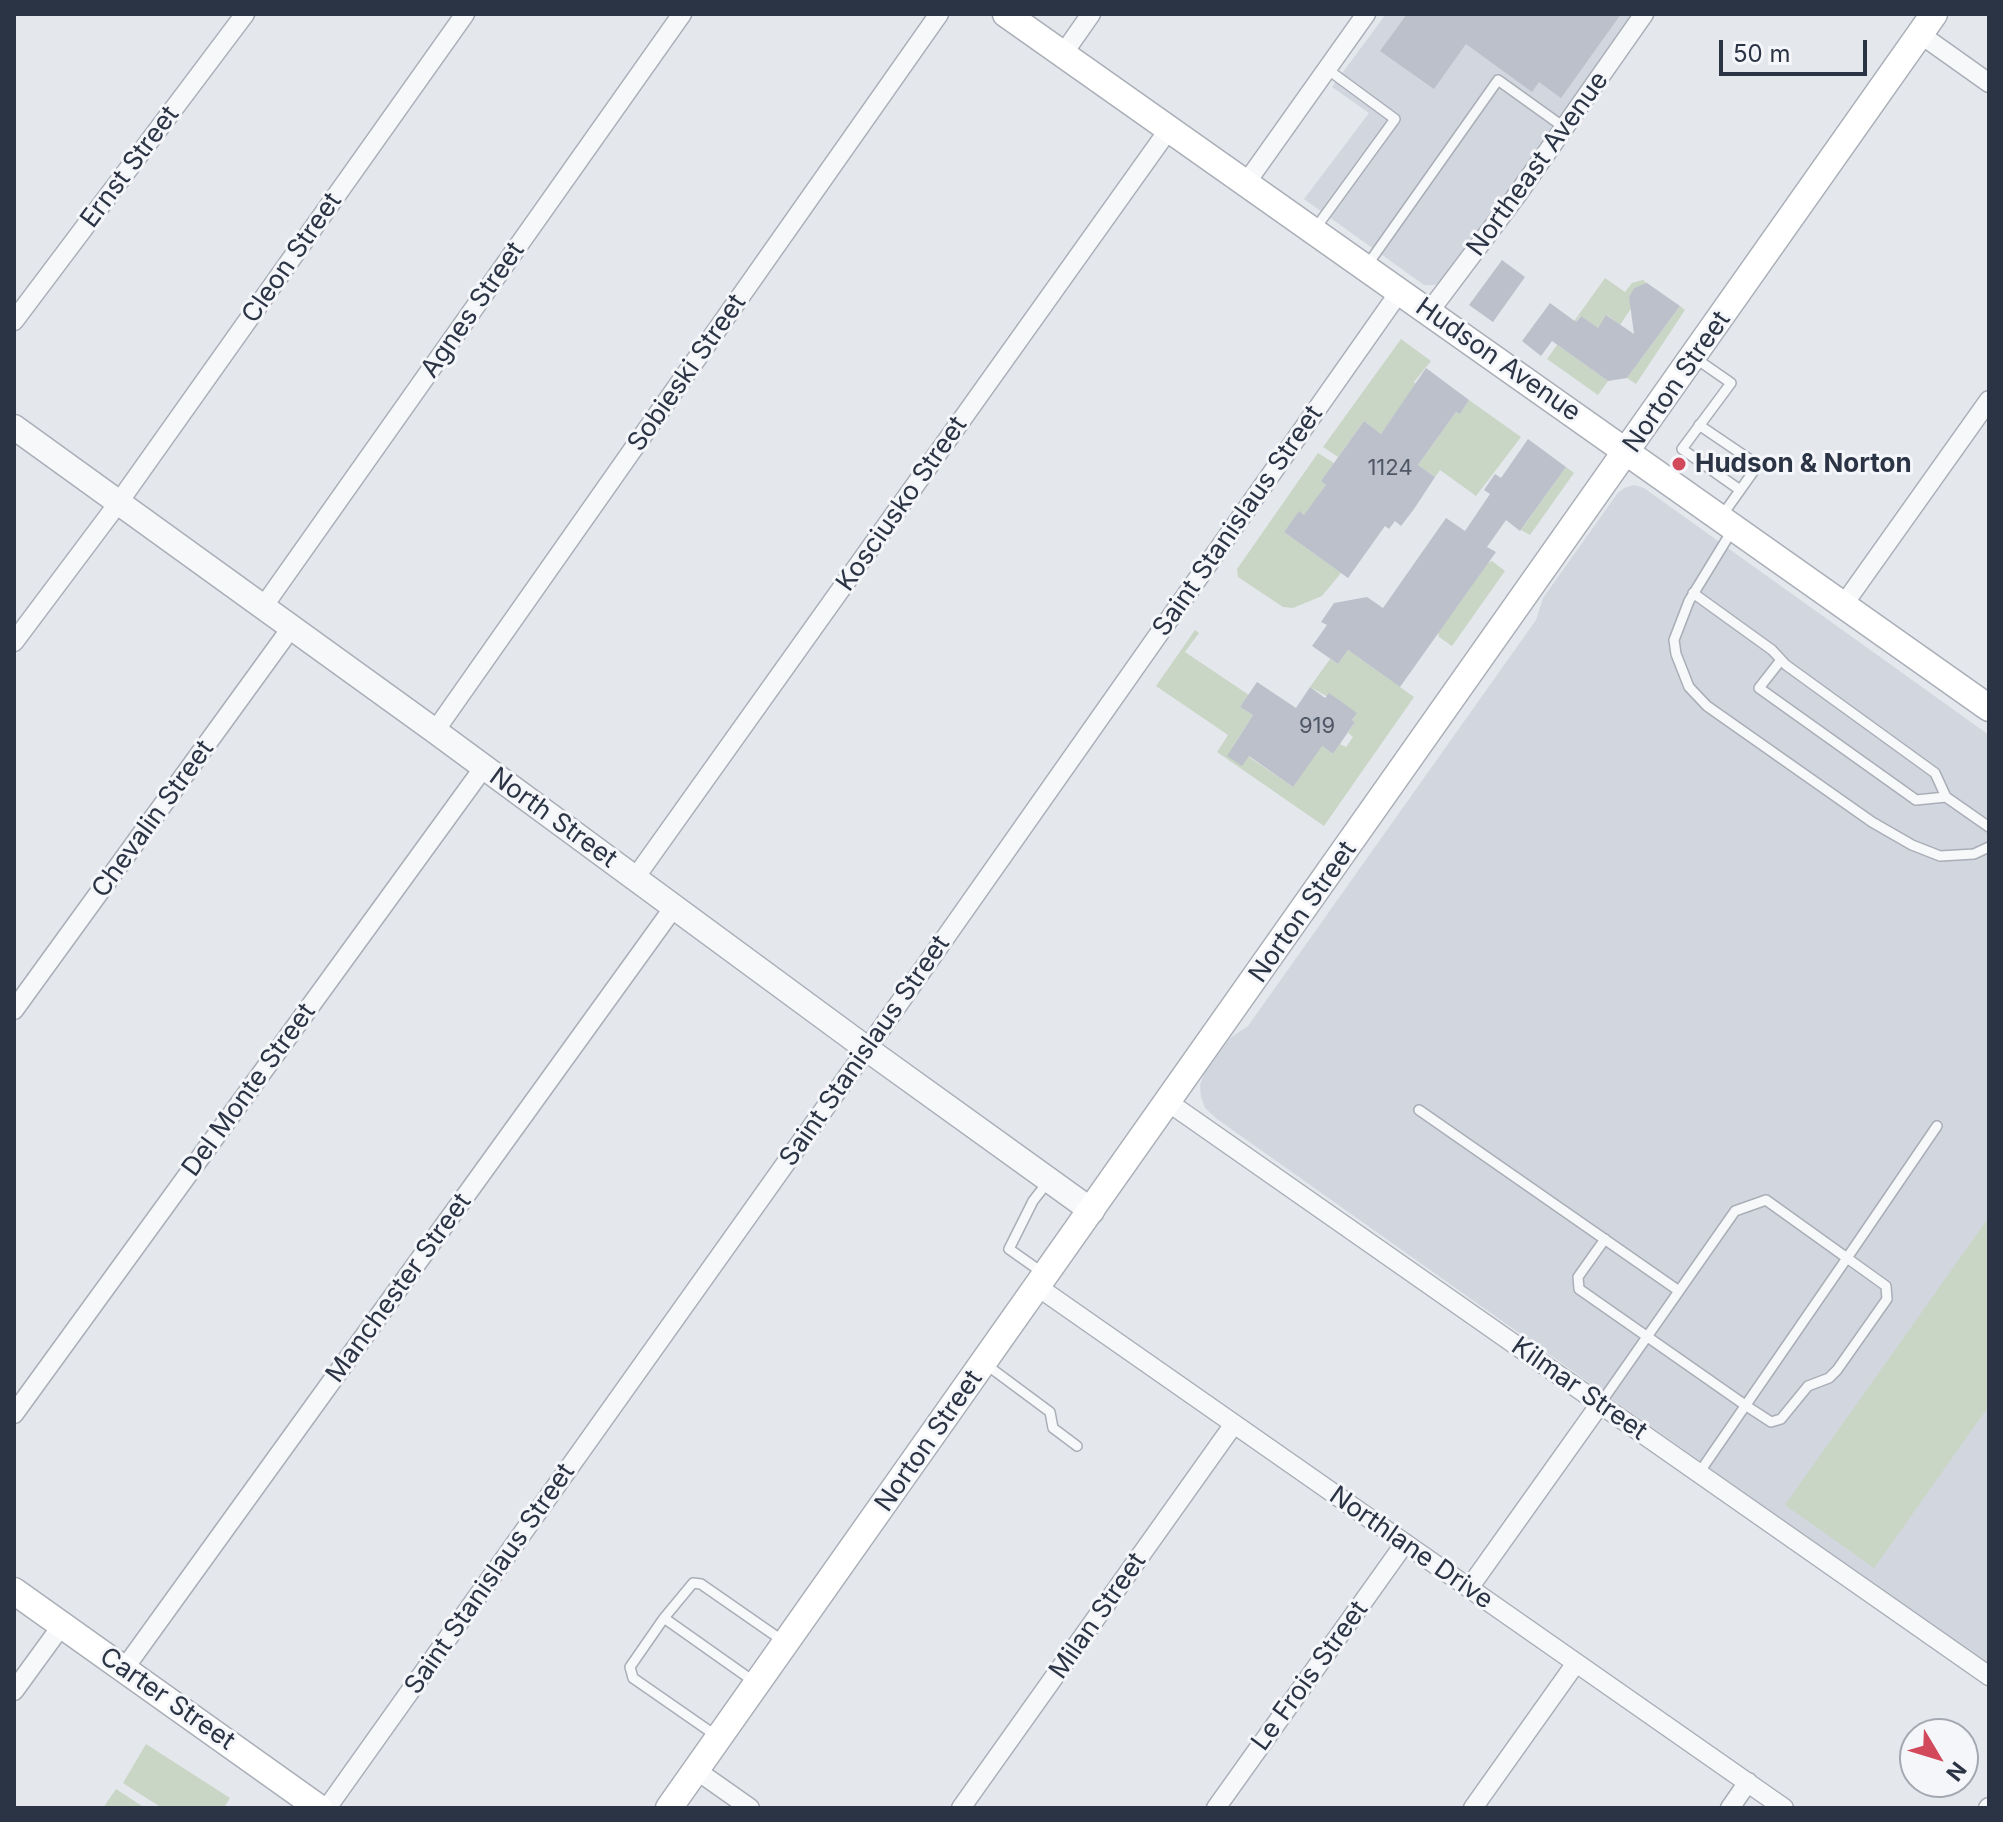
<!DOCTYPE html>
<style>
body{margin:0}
#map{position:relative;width:2003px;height:1822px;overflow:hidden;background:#e4e7ec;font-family:Inter,sans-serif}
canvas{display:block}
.frame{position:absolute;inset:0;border:16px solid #2b3445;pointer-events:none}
.north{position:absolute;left:1899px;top:1718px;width:80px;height:80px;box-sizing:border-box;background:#f4f6f9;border:2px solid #a4a8b1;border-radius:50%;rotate:128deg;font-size:22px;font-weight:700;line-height:32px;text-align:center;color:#2b3445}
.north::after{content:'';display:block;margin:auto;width:28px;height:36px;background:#d1495b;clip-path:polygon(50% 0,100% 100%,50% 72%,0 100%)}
.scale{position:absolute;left:1719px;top:40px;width:148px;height:36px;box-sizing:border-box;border:4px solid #2b3445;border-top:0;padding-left:10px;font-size:24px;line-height:28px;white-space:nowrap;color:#2b3445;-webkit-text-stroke:6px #f4f6f9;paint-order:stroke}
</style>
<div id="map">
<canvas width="2003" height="1822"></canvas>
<div class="frame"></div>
<div class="north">N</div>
<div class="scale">50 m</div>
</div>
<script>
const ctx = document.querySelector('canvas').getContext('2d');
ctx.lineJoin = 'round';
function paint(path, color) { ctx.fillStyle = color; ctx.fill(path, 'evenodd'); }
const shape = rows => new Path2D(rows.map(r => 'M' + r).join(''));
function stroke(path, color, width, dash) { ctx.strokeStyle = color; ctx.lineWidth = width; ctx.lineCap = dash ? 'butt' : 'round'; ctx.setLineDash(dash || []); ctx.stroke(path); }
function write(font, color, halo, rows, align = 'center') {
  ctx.font = font + ' Inter,sans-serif'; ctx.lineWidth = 6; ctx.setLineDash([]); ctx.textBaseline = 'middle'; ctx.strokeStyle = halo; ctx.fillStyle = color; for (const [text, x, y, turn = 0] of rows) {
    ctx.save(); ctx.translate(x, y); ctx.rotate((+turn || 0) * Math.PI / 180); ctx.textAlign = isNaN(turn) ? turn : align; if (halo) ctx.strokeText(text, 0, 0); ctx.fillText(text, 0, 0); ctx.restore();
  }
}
paint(shape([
 [1386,14,1635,14,1443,283,1434,285,1424,285,1304,199,1369,113,1332,87],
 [1634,485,1644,488,1989,735,1989,1666,1217,1119,1205,1108,1201,1097,1200,1085,1204,1074,1230,1038,1248,1026,1536,620,1543,598,1617,494,1624,488]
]), '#d2d6de');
paint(shape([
 [1605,278,1625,292,1632,283,1643,280,1649,285,1634,288,1629,297,1632,307,1620,325,1607,315,1598,328,1580,316,1559,346,1608,381,1598,395,1547,359],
 [1680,306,1685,310,1636,384,1627,378],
 [1401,339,1431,361,1414,382,1416,384,1381,434,1364,421,1338,457,1323,447],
 [1469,400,1521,437,1476,496,1440,470,1435,477,1418,465,1456,412,1460,414],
 [1318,453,1334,463,1321,481,1335,491,1304,515,1299,512,1284,532,1341,573,1322,596,1293,608,1283,607,1238,577,1237,569],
 [1566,467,1574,473,1530,535,1521,530],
 [1492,561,1505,571,1452,646,1439,637,1438,633,1488,563],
 [1195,630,1199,633,1185,652,1249,695,1240,707,1253,715,1233,746,1293,787,1320,745,1333,754,1340,744,1346,747,1353,737,1348,733,1355,722,1352,720,1357,713,1310,687,1330,659,1338,664,1348,650,1414,697,1324,826,1217,752,1228,735,1156,686],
 [1987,1220,1989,1222,1989,1406,1874,1568,1785,1505],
 [146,1744,230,1798,224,1808,162,1808,123,1783],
 [116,1789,145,1808,103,1808]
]), '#c9d6c5');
paint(shape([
 [1407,14,1621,14,1561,98,1539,82,1532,92,1466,44,1434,89,1380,51],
 [1502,260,1525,277,1493,322,1469,305],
 [1647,283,1680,306,1627,378,1608,381,1552,341,1541,356,1522,341,1550,303,1576,322,1581,316,1598,328,1606,315,1634,334,1629,297,1634,288],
 [1426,368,1469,400,1460,414,1456,412,1418,465,1435,477,1414,509,1401,526,1395,521,1389,529,1385,526,1348,578,1284,532,1299,511,1304,515,1326,485,1321,481,1364,421,1381,434],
 [1528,439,1566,467,1520,531,1506,520,1487,547,1496,552,1400,687,1348,650,1338,664,1312,646,1327,625,1321,622,1334,603,1367,597,1383,608,1446,518,1465,531,1490,494,1484,490,1495,474,1501,478],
 [1257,682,1296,708,1310,687,1325,698,1329,693,1357,713,1352,720,1355,722,1333,754,1322,746,1293,787,1249,756,1242,766,1227,756,1253,715,1240,707]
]), '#bbc0ca');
const service = shape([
 [1315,229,1395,119,1327,69],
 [1368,264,1498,80,1565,128],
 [1695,358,1731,383,1682,449,1740,490],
 [1699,425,1758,465,1721,517],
 [1733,529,1689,601,1674,640,1676,654,1689,687,1707,706,1872,822,1912,845,1940,856,1974,854,1989,847],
 [1693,593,1772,650,1786,665,1935,773,1946,797,1989,827],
 [1781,660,1759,688,1916,800,1946,797],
 [1419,1110,1679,1291],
 [1605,1239,1578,1277,1579,1289,1745,1405,1771,1422,1781,1419,1808,1386,1829,1378,1837,1370,1887,1299,1886,1286,1847,1258,1937,1126],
 [1043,1273,1009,1249,1033,1201,1047,1183],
 [984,1363,1050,1412,1053,1428,1077,1446],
 [1600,1404,1735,1211,1766,1200,1847,1258,1699,1473],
 [664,1618,756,1683],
 [718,1737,633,1678,630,1667,664,1618,693,1583,701,1584,783,1641]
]);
const minor = shape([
 [1920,34,1989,83],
 [1063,54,1091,14],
 [1246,183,1366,14],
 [1429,312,1517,195,1644,14],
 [14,321,245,14],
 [1844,604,1989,400],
 [263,607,682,14],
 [14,642,119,502,465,14],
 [435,731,939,14],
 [635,878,1169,129],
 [14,1010,291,628],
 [1168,1102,1989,1676],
 [1038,1287,1784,1808],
 [14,1414,484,767],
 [1469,1588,1600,1404],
 [124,1669,674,907],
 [14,1691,62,1625],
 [696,1770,750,1808],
 [327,1808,867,1049,1400,291],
 [961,1808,1234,1424],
 [1216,1808,1405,1543],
 [1473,1808,1576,1663],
 [1730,1808,1748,1782],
 [1988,1808,1989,1807]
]);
const tertiary = shape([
 [14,427,435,731,867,1049,1092,1211]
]);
const secondary = shape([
 [1006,14,1989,708],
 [14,1591,319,1808],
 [669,1808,1934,14]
]);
stroke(service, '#a9aeb7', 12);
stroke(minor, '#a9aeb7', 21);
stroke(tertiary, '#a9aeb7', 27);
stroke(secondary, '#a9aeb7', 29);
stroke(service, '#f7f8fa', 9);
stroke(minor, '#f7f8fa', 18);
stroke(tertiary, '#f7f8fa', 24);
stroke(secondary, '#fff', 26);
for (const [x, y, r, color] of [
 [1679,464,8,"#d1495b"]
]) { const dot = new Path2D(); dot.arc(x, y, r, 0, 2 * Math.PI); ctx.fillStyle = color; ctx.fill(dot); stroke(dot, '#f4f6f9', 3); }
write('22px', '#4f5766', null, [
 ["1124",1390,468],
 ["919",1317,726]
]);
write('26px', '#2b3445', '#f4f6f9', [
 ["Northeast Avenue",1538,164,-54],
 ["Ernst Street",130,167,-53],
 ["Cleon Street",292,258,-55],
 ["Agnes Street",473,310,-55],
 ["Hudson Avenue",1498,360,35],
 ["Sobieski Street",687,373,-55],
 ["Norton Street",1677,382,-55],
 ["Kosciusko Street",902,504,-55],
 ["Saint Stanislaus Street",1238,521,-55],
 ["North Street",553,818,36],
 ["Chevalin Street",153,819,-54],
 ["Norton Street",1303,912,-55],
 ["Saint Stanislaus Street",865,1051,-55],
 ["Del Monte Street",249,1090,-54],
 ["Manchester Street",399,1288,-54],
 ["Kilmar Street",1579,1389,35],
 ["Norton Street",929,1441,-55],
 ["Northlane Drive",1411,1548,35],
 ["Saint Stanislaus Street",490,1579,-55],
 ["Milan Street",1098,1616,-55],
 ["Le Frois Street",1310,1676,-54],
 ["Carter Street",167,1699,35]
]);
write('bold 26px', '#2b3445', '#f4f6f9', [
 ["Hudson & Norton",1695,464]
], 'left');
</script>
